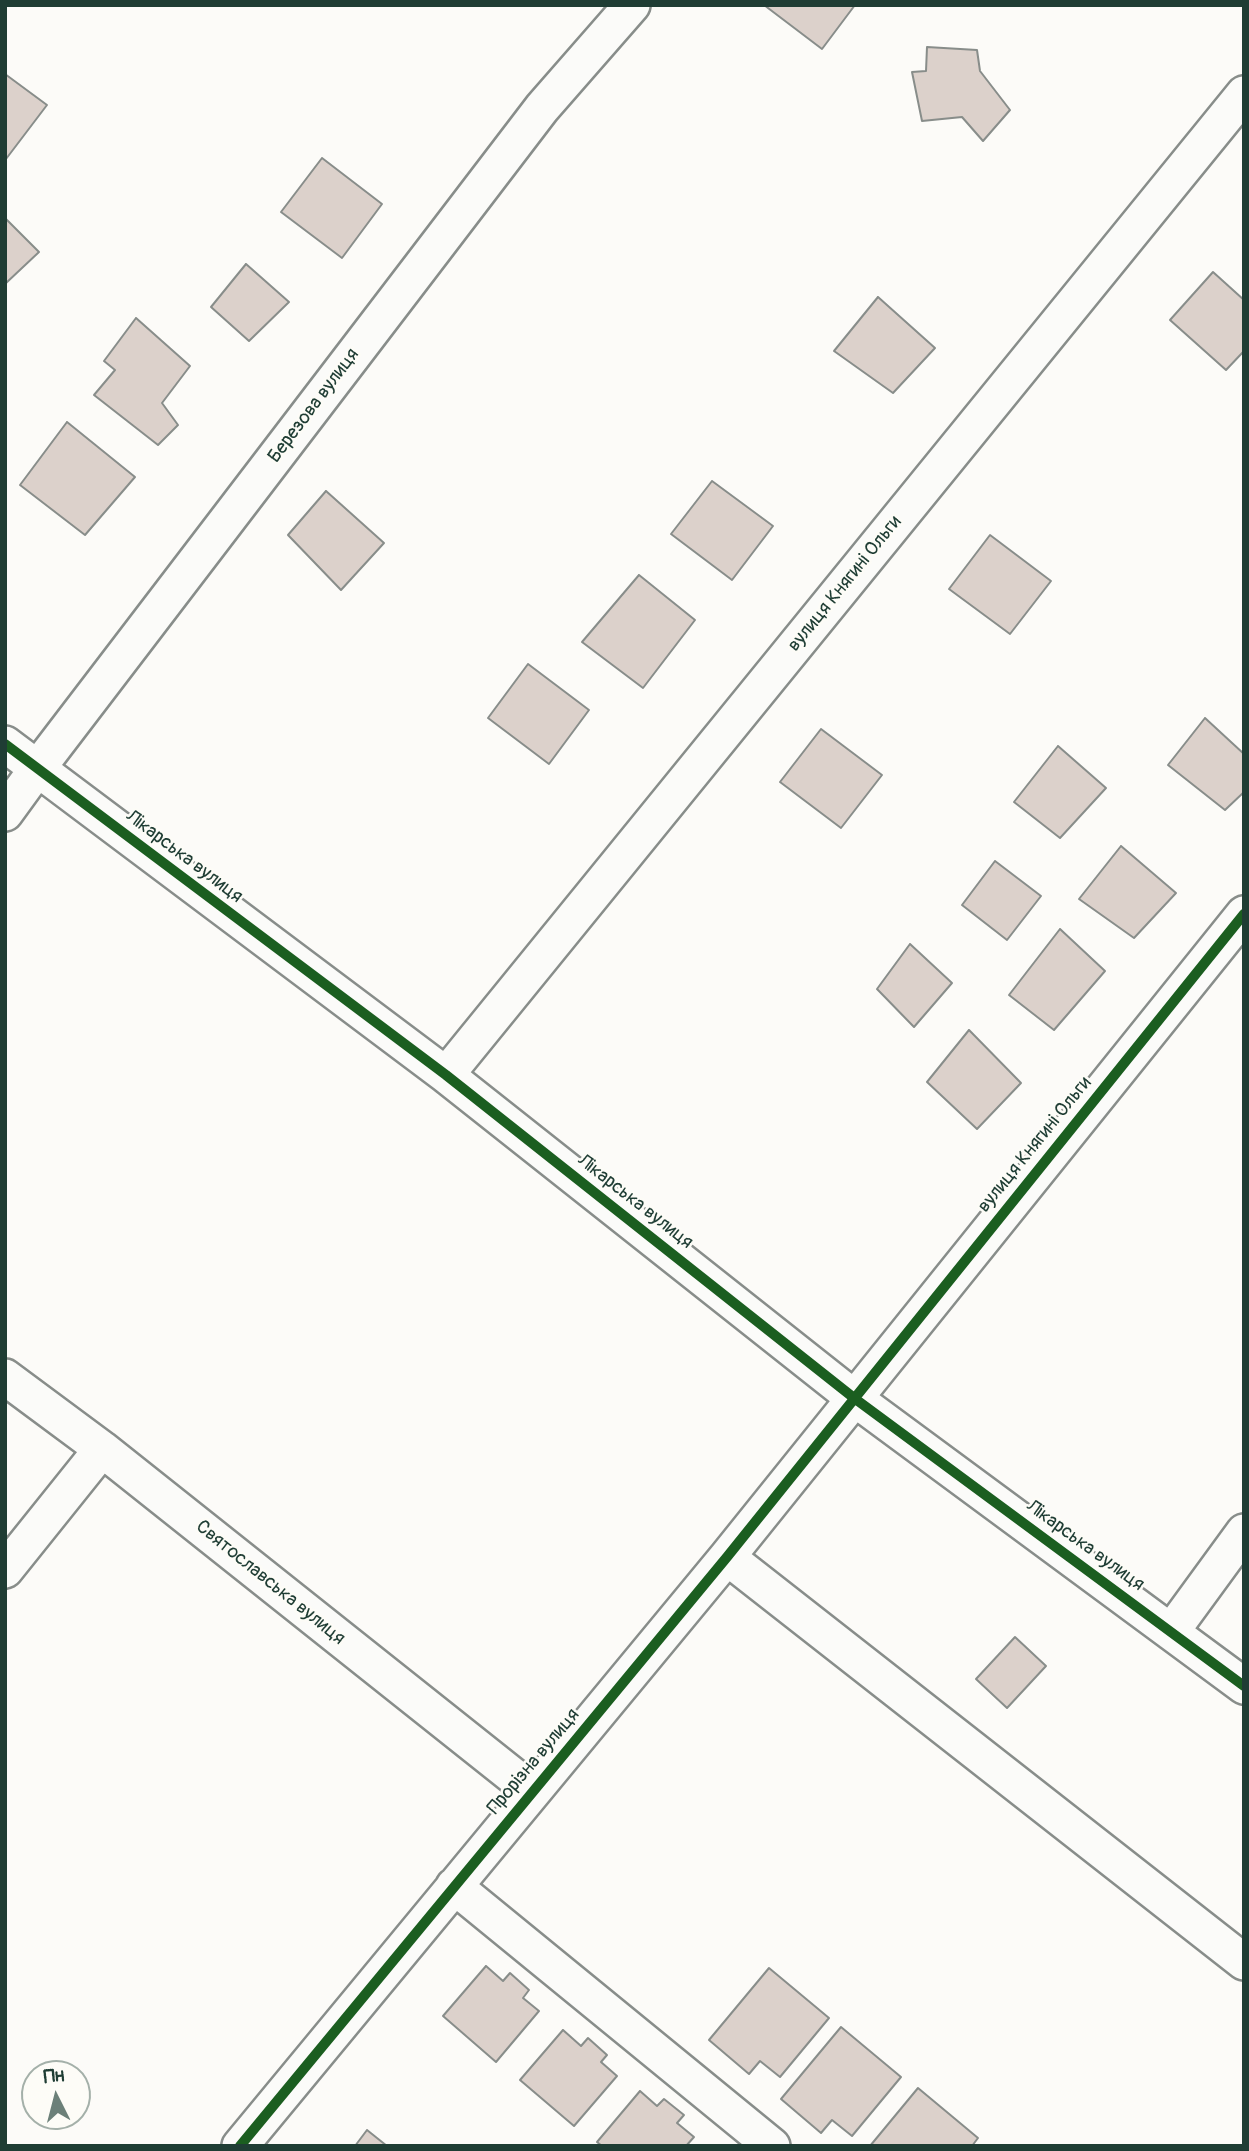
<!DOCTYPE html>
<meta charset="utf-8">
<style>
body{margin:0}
#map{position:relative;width:1249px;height:2151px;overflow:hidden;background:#fcfbf8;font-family:Pangolin,sans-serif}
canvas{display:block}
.frame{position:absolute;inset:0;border:7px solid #1f3d34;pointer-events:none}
.north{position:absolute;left:21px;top:2060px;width:70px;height:70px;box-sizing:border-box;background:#fdfcf7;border:2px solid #a4b0a9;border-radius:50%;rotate:354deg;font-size:19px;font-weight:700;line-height:28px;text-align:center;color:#1f3d34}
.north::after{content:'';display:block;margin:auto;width:24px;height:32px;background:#6c8079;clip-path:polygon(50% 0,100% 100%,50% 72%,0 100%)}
</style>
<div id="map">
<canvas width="1249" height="2151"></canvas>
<div class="frame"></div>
<div class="north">Пн</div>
</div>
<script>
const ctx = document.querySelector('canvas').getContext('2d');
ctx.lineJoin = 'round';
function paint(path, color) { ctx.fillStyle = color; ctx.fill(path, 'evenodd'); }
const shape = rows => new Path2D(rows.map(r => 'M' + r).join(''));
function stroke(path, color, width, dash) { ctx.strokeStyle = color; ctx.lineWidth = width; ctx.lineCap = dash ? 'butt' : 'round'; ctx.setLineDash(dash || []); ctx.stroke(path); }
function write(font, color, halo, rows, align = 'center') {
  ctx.font = font + ' Pangolin,sans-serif'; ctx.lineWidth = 5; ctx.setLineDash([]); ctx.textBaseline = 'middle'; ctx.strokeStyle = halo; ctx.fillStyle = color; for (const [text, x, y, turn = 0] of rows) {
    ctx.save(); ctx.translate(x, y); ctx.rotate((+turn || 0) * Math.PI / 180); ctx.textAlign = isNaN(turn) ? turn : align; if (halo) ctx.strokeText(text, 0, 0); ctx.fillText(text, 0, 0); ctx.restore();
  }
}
const building = shape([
 [764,5,855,5,822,49,764,5],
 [927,47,977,50,980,71,1010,110,983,141,962,117,922,121,912,72,926,71,927,47],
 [5,74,47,105,6,159,5,159,5,74],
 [322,158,382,204,342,258,281,212,322,158],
 [5,218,39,252,5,284,5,218],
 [246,264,289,302,249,341,211,307,246,264],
 [1213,272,1244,300,1244,351,1226,370,1170,320,1213,272],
 [878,297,935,348,893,393,834,351,878,297],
 [136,318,190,366,162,403,178,425,158,445,94,395,115,370,104,361,136,318],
 [67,422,135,477,85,535,20,485,67,422],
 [712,481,773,526,732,580,671,534,712,481],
 [326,491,384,543,341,590,288,535,326,491],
 [990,535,1051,581,1010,634,949,589,990,535],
 [639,575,695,620,643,688,582,642,639,575],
 [528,664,589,710,549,764,488,718,528,664],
 [1205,718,1244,754,1244,792,1225,810,1168,765,1205,718],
 [821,729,882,775,841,828,780,782,821,729],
 [1058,746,1106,788,1060,838,1014,802,1058,746],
 [1121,846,1176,893,1134,938,1079,899,1121,846],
 [995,861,1041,896,1007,940,962,905,995,861],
 [1060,929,1105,971,1054,1030,1009,995,1060,929],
 [910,944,952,983,914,1027,877,989,910,944],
 [969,1030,1021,1083,977,1129,927,1082,969,1030],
 [1015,1637,1046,1666,1007,1708,976,1679,1015,1637],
 [486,1966,503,1981,510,1973,529,1990,523,1998,539,2011,496,2062,443,2016,486,1966],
 [769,1968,829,2018,780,2077,760,2061,749,2074,709,2040,769,1968],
 [841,2027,901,2077,852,2136,832,2120,821,2133,781,2099,841,2027],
 [563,2030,581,2046,588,2038,607,2055,601,2062,617,2076,574,2126,520,2080,563,2030],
 [918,2088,978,2138,972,2146,870,2146,918,2088],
 [640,2091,657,2106,664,2099,684,2115,677,2123,694,2137,686,2146,602,2146,597,2142,640,2091],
 [367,2130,387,2146,355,2146,367,2130]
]);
paint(building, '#dcd1cb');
stroke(building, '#888d8a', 2);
const minor = shape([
 [5,744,446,1075,854,1398,1244,1686],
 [5,813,37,769,542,108,632,5],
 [446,1075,1244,94],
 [5,1377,102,1449,532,1791],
 [727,1557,1244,1962],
 [5,1570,102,1449],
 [1171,1632,1244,1532],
 [454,1886,772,2146],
 [240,2146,727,1557,1244,914]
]);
stroke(minor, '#888d8a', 40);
stroke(minor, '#fbfbf9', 35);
stroke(shape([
 [5,744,446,1075,854,1398,1244,1686],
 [240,2146,727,1557,1244,914]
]), '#1b5e20', 10);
write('19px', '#1f3d34', '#fdfcf7', [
 ["Березова вулиця",314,406,-53],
 ["вулиця Княгині Ольги",845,584,-51],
 ["Лікарська вулиця",184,857,37],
 ["вулиця Княгині Ольги",1035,1145,-51],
 ["Лікарська вулиця",635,1202,38],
 ["Лікарська вулиця",1085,1546,36],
 ["Святославська вулиця",270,1583,39],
 ["Прорізна вулиця",534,1762,-50]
]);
</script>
